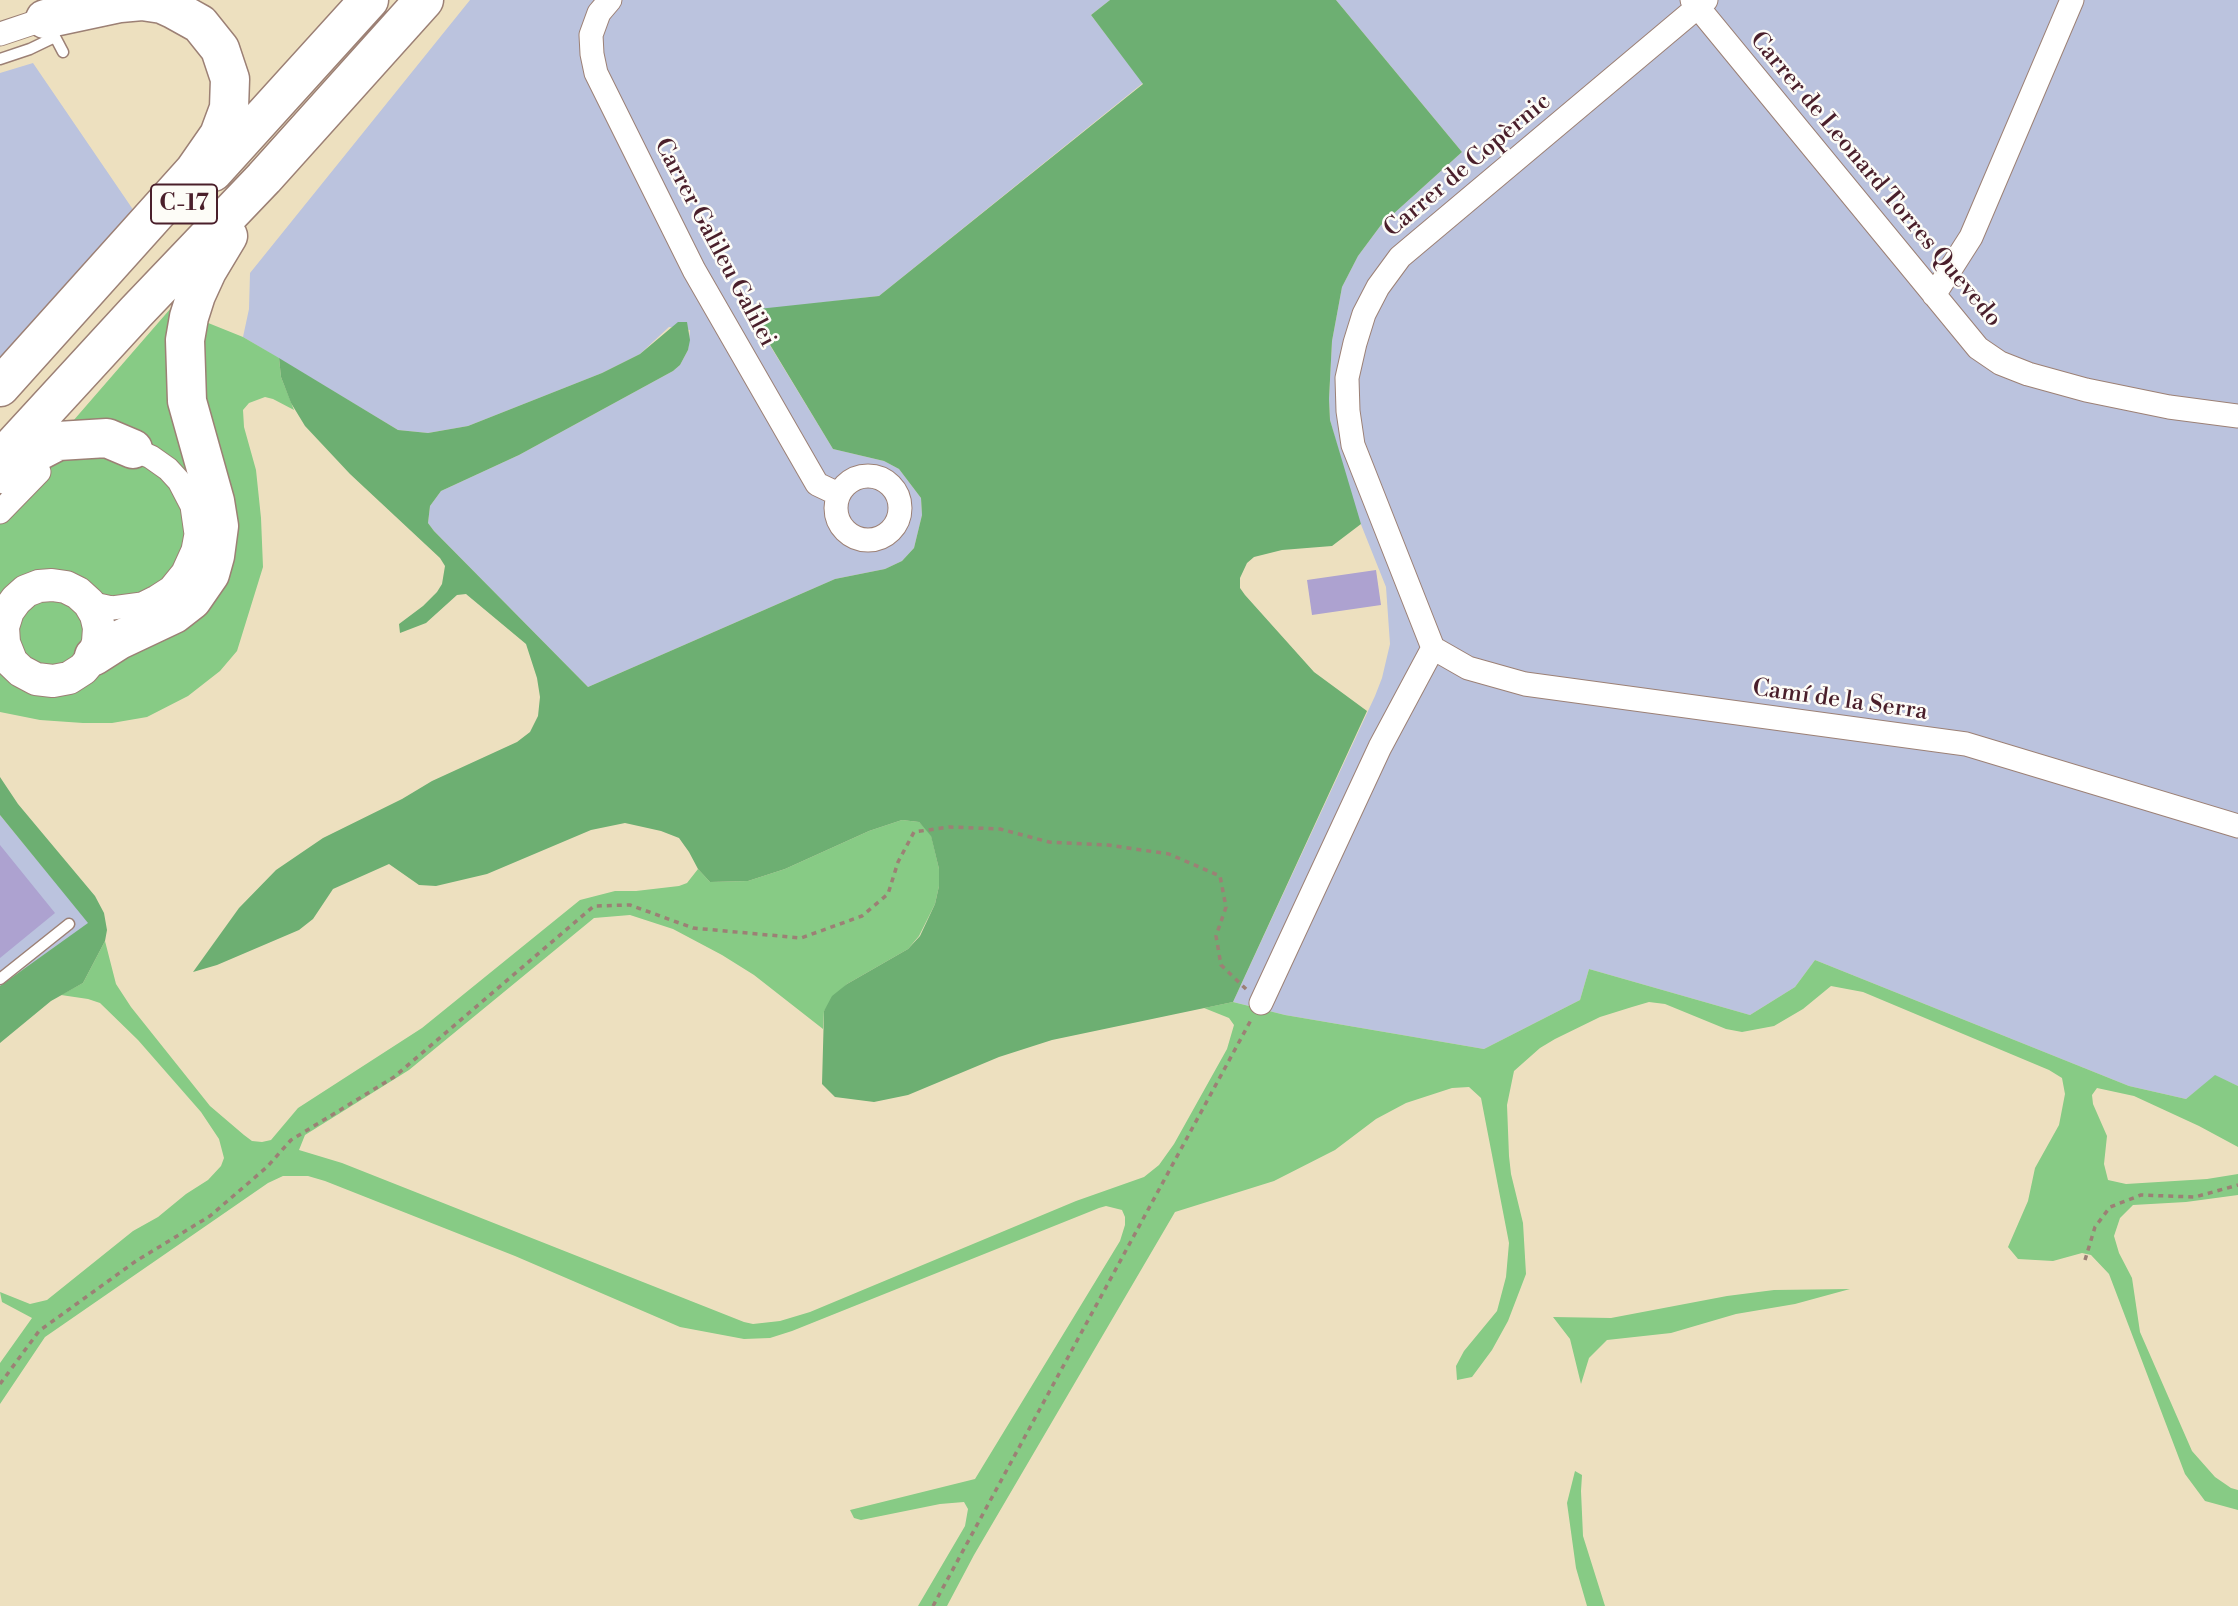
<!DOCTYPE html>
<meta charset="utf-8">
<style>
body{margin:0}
canvas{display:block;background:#ede0bf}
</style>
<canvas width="2238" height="1606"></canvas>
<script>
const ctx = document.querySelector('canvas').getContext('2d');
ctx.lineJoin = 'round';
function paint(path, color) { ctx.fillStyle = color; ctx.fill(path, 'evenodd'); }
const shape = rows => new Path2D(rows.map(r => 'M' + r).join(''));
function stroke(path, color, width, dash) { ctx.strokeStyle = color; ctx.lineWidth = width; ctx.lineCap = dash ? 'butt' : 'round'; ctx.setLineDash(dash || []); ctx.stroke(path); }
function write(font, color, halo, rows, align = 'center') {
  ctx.font = font + ' "Libre Bodoni",serif'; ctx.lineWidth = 5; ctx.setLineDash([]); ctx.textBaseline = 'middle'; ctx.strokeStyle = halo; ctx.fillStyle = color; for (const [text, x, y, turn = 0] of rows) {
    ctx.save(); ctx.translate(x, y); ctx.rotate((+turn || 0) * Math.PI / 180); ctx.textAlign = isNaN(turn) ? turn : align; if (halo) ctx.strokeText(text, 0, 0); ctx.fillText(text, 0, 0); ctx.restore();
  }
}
paint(shape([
 [470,0,1110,0,1091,15,1143,83,879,296,749,311,833,449,884,461,899,469,921,498,922,515,914,548,902,561,885,569,835,579,588,687,434,531,428,523,430,506,441,491,519,455,673,371,680,365,688,350,690,330,669,327,640,354,602,373,468,426,428,433,398,430,243,337,249,309,250,273],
 [1336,0,2238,0,2238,1086,2215,1076,2186,1099,2129,1086,1815,960,1795,987,1750,1015,1589,969,1580,1000,1484,1049,1285,1015,1233,1002,1375,696,1382,678,1390,644,1386,587,1356,512,1330,420,1329,399,1332,341,1342,287,1358,256,1381,225,1462,152],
 [33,63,134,211,0,360,0,73],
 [0,815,89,923,0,986]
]), '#bbc3de');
paint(shape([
 [171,308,243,337,279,358,281,377,294,410,273,399,265,397,249,403,243,410,244,427,256,470,261,518,263,567,237,651,220,671,188,696,147,717,112,723,83,723,40,720,0,712,0,510,73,421],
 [902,820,919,822,931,835,939,869,939,886,935,904,919,936,908,949,847,984,824,1011,823,1029,754,975,722,955,673,929,630,915,594,918,409,1070,305,1135,299,1150,342,1163,744,1322,753,1324,780,1321,810,1312,1076,1201,1144,1177,1159,1165,1174,1144,1227,1049,1234,1025,1229,1018,1204,1008,1233,1002,1285,1015,1484,1049,1580,1000,1589,969,1750,1015,1795,987,1815,960,2129,1086,2186,1099,2215,1075,2238,1086,2238,1147,2199,1126,2134,1096,2097,1088,2092,1095,2093,1104,2107,1136,2104,1164,2108,1180,2126,1184,2207,1179,2238,1174,2238,1195,2186,1202,2133,1205,2120,1218,2114,1236,2119,1253,2132,1278,2140,1332,2192,1451,2215,1477,2231,1488,2238,1490,2238,1510,2205,1501,2185,1474,2109,1274,2091,1255,2082,1253,2053,1261,2018,1259,2008,1247,2028,1201,2035,1168,2059,1125,2065,1094,2062,1078,2049,1070,1863,992,1831,986,1803,1009,1774,1026,1742,1032,1726,1029,1665,1004,1649,1002,1632,1007,1600,1017,1555,1039,1540,1048,1514,1071,1507,1105,1509,1156,1511,1174,1523,1223,1526,1274,1508,1321,1492,1350,1472,1377,1457,1380,1456,1366,1464,1351,1497,1311,1506,1277,1509,1243,1481,1098,1469,1087,1452,1088,1406,1103,1376,1119,1335,1150,1274,1181,1175,1212,974,1555,947,1606,918,1606,965,1526,968,1509,964,1502,940,1504,861,1520,854,1518,850,1510,975,1479,1120,1241,1125,1225,1125,1217,1122,1210,1106,1206,1099,1208,792,1331,770,1338,744,1339,680,1327,515,1256,325,1181,308,1176,283,1176,268,1183,45,1337,0,1404,0,1363,32,1318,2,1302,0,1292,30,1304,47,1300,133,1231,158,1217,186,1194,208,1180,221,1166,224,1158,219,1139,201,1112,138,1040,100,1003,88,999,61,995,83,983,105,941,116,984,131,1007,210,1106,244,1135,252,1141,262,1142,271,1140,298,1108,422,1028,580,900,615,891,636,891,679,886,687,883,698,869,710,882,748,881,785,869,869,831],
 [1850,1289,1795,1304,1736,1314,1671,1333,1607,1340,1589,1358,1581,1384,1570,1339,1553,1317,1611,1318,1727,1296,1774,1290],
 [1575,1471,1582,1475,1581,1491,1583,1536,1605,1606,1587,1606,1576,1568,1567,1503]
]), '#87cb85');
paint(shape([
 [1110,0,1336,0,1462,152,1381,225,1358,256,1342,287,1332,341,1329,399,1330,420,1361,524,1332,546,1282,550,1254,557,1247,563,1240,578,1240,588,1245,595,1314,672,1367,711,1233,1002,1052,1040,999,1057,908,1095,874,1102,835,1097,822,1084,824,1011,832,996,847,984,908,949,920,936,935,904,939,886,939,869,931,836,919,822,902,820,869,831,785,869,748,881,710,882,698,869,689,852,679,838,661,831,625,823,591,830,487,874,436,886,419,885,389,864,333,889,313,919,299,930,217,965,193,972,239,908,276,870,323,838,402,799,432,781,517,742,530,732,538,716,540,697,537,678,526,644,466,594,457,595,426,623,400,633,399,624,423,606,437,592,442,584,445,566,440,558,350,474,305,426,291,403,281,377,279,358,398,430,428,433,468,426,602,373,640,354,678,322,687,322,690,340,688,350,680,365,673,371,519,455,441,491,430,506,428,523,434,531,588,687,835,579,885,569,902,561,914,548,922,515,921,498,899,469,884,461,833,449,749,310,879,296,1143,84,1091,15],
 [0,777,18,804,95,896,104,913,107,930,105,941,83,983,51,1001,0,1043,0,986,88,923,0,815]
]), '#6daf72');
paint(shape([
 [1376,570,1381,605,1312,615,1307,580],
 [0,845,55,913,0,958]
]), '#ada2d0');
const lane = shape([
 [53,33,63,52],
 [0,59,30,49,55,37],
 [0,979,69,924]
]);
const street = shape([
 [610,0,599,13,591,35,592,54,596,73,694,270,817,484,838,494],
 [1692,0,1978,348,2000,363,2028,374,2086,390,2169,407,2238,416],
 [0,34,45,19],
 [1934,295,1971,237,2072,0],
 '836 508a32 32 0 1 1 64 0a32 32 0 1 1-64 0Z',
 [0,512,39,472],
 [89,603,112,608,142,604,156,597,170,588,183,572,193,550,196,534,192,506,179,481,168,469,151,457,133,449,120,449],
 [1433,648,1468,668,1525,684,1966,744,2238,826],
 [1433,648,1353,445,1348,411,1347,378,1355,343,1364,314,1378,287,1400,257,1706,0],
 [1261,1003,1380,747,1433,648]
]);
const secondary = shape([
 [0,651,21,671,36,679,53,681,69,678,83,669,94,656,98,642,99,628,96,615,89,603,78,593,66,587,52,585,39,586,26,591,16,600,8,611,3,627,4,643,10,658]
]);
const highway = shape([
 [213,172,369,0],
 [0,387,194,171,219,135,229,108,230,79,220,49,200,24,173,9,162,4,142,1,120,3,45,19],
 [0,460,136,312,264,178,424,0],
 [9,476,35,453,58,441,107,438,133,449],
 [94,656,119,640,174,614,192,600,210,574,215,556,219,526,215,501,187,401,185,340,189,317,196,295,207,271,228,236]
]);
stroke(lane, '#9c8075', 13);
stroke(street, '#9c8075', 25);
stroke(secondary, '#9c8075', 34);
stroke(highway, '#9c8075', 41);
stroke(shape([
 [2085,1260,2095,1227,2110,1207,2141,1195,2195,1197,2238,1185],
 [0,1384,39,1331,136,1261,210,1216,267,1167,291,1140,394,1077,594,906,630,905,693,928,801,938,862,916,888,894,898,862,914,832,949,827,1000,829,1049,842,1108,845,1169,854,1220,876,1226,907,1216,936,1221,965,1247,990],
 [933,1606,1251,1020]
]), '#9c8075', 3.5, [5, 5]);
stroke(lane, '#fff', 10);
stroke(street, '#fff', 23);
stroke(secondary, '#fff', 32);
stroke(highway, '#fff', 38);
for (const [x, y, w] of [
 [184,204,66]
]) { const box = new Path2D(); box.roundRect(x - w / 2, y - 19.5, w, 39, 5); ctx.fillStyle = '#fdfcf7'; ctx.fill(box); stroke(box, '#4a1f2b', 2); }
write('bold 23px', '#4a1f2b', null, [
 ["C-17",184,204]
]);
write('24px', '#4a1f2b', '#fdfcf7', [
 ["Carrer de Copèrnic",1468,166,-40],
 ["Carrer de Leonard Torres Quevedo",1875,180,50],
 ["Carrer Galileu Galilei",714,243,62],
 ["Camí de la Serra",1840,701,8]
]);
</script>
